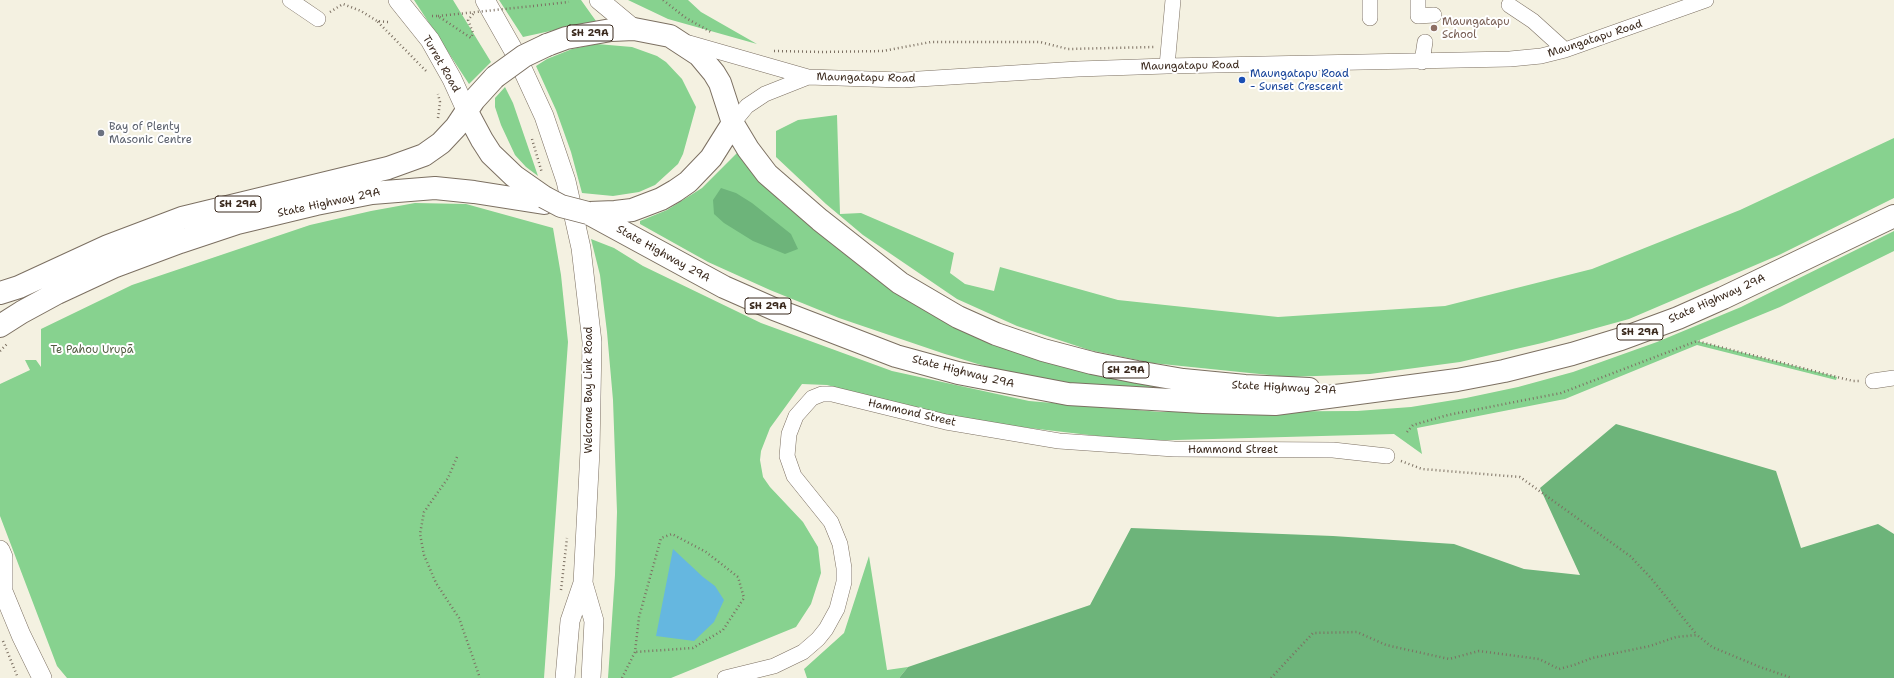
<!DOCTYPE html>
<meta charset="utf-8">
<style>
body{margin:0}
canvas{display:block;background:#f4f1e1}
</style>
<canvas width="1894" height="678"></canvas>
<script>
const ctx = document.querySelector('canvas').getContext('2d');
ctx.lineJoin = 'round';
function paint(path, color) { ctx.fillStyle = color; ctx.fill(path, 'evenodd'); }
const shape = rows => new Path2D(rows.map(r => 'M' + r).join(''));
function stroke(path, color, width, dash) { ctx.strokeStyle = color; ctx.lineWidth = width; ctx.lineCap = dash ? 'butt' : 'round'; ctx.setLineDash(dash || []); ctx.stroke(path); }
function write(font, color, halo, rows, align = 'center') {
  ctx.font = font + ' "Shantell Sans",sans-serif'; ctx.lineWidth = 4; ctx.setLineDash([]); ctx.textBaseline = 'middle'; ctx.strokeStyle = halo; ctx.fillStyle = color; for (const [text, x, y, turn = 0] of rows) {
    ctx.save(); ctx.translate(x, y); ctx.rotate((+turn || 0) * Math.PI / 180); ctx.textAlign = isNaN(turn) ? turn : align; if (halo) ctx.strokeText(text, 0, 0); ctx.fillText(text, 0, 0); ctx.restore();
  }
}
paint(shape([
 [414,0,453,0,491,62,469,84],
 [499,0,581,0,596,21,523,37],
 [628,0,688,0,701,12,757,44,668,19],
 [597,44,632,47,657,56,666,62,682,79,696,107,683,154,678,164,655,185,639,192,613,196,582,193,571,152,556,110,536,66,547,59,572,49],
 [505,87,513,103,538,176,526,167,515,155,501,125,495,107,495,98],
 [837,115,840,214,861,213,954,253,950,273,965,284,994,291,1000,267,1118,300,1278,317,1445,306,1592,269,1740,210,1894,138,1894,198,1779,255,1629,319,1542,343,1460,362,1370,374,1289,377,1152,363,1089,350,1017,326,957,299,863,235,826,204,776,157,776,131,798,120],
 [738,152,763,184,780,201,894,289,932,311,1190,386,1186,395,1030,380,945,354,839,318,770,290,708,262,640,224,640,221,667,210,702,188],
 [415,203,466,204,553,228,561,275,568,342,544,678,67,678,57,666,0,516,0,384,30,370,25,360,36,360,41,367,41,329,132,285,310,225,371,211],
 [1894,231,1894,251,1780,307,1697,341,1837,377,1836,380,1697,345,1565,399,1417,428,1422,454,1394,434,1140,441,953,419,827,385,802,384,770,428,761,451,760,460,763,477,770,487,803,522,818,547,821,573,811,604,796,627,671,678,608,678,615,575,617,512,613,400,607,332,600,275,591,239,614,248,643,266,761,323,892,371,1029,401,1161,412,1357,411,1411,407,1466,398,1518,387,1573,372,1657,342,1741,307],
 [869,556,887,670,908,667,899,678,807,678,804,669,844,633]
]), '#87d28f');
paint(shape([
 [721,188,736,193,752,203,791,234,798,249,785,254,753,241,724,223,714,214,713,200],
 [1616,424,1776,471,1801,548,1878,524,1894,534,1894,678,899,678,908,667,1090,605,1131,528,1333,536,1454,544,1524,569,1580,575,1540,488]
]), '#6db47a');
paint(shape([
 [673,549,703,577,715,586,724,600,714,622,694,641,656,636]
]), '#65b7e0');
const minor = shape([
 [290,0,318,19],
 [1418,0,1418,16,1434,15],
 [1509,5,1533,21,1565,50],
 [1370,18,1370,0],
 [689,43,808,77,869,79,903,80,1078,69,1167,66,1510,59,1541,56,1565,50,1706,0],
 [1422,62,1425,42],
 [1167,66,1173,0],
 [733,123,747,106,765,94,808,77],
 [1873,381,1894,378],
 [725,678,774,666,803,652,818,639,826,629,837,609,844,582,844,568,840,544,831,522,794,476,787,456,789,434,796,416,812,398,822,394,832,394,946,422,1059,441,1174,449,1333,450,1387,456]
]);
const major = shape([
 [398,0,430,40,452,79,467,112],
 [485,0,515,53,544,116,566,181,581,248,592,342,590,451,583,583,570,621,565,678],
 [599,0,634,29],
 [0,550,3,557,3,588],
 [583,583,594,621,591,678],
 [0,584,21,635,42,678]
]);
const highway = shape([
 [547,45,566,38,611,30,634,29,670,36,699,55,714,73,720,83,733,123,711,158,688,182,675,191,661,199,632,210,615,212,589,213],
 [467,112,482,140,491,154,514,176,544,197],
 [733,124,748,149,767,174,820,220,900,283,958,317,996,334,1043,350,1092,363,1137,372,1183,380,1245,386,1309,389],
 [588,213,724,287,774,309,896,356,958,373,1068,394,1203,402,1275,404,1457,380,1504,371,1572,354,1621,339,1678,318,1723,298,1894,216],
 [0,293,19,287,108,246,182,218,388,168,424,155,441,143,456,127,474,100,495,77],
 [0,326,22,312,57,293,113,267,180,242,237,223,316,204,372,193,435,188,474,192,544,203]
]);
stroke(minor, '#7c7062', 16);
stroke(major, '#7c7062', 20);
stroke(highway, '#7c7062', 24);
stroke(shape([
 [663,0,686,18,711,32],
 [533,6,569,2],
 [330,12,343,4,361,11,377,21],
 [432,16,438,16,471,38,473,33,468,20,474,13],
 [388,22,377,21,427,72],
 [774,51,822,52,883,51,931,42,1040,42,1068,49,1154,47],
 [438,118,440,102,438,94],
 [532,139,542,173],
 [0,351,8,343],
 [1407,432,1413,425,1448,415,1561,393,1697,341,1853,381,1859,381],
 [457,457,448,478,424,512,420,534,424,555,436,583,459,618,480,678],
 [1401,461,1422,469,1520,477,1630,556,1650,577,1697,635],
 [561,590,567,538],
 [3,641,18,678],
 [622,678,635,652,639,617,661,538,672,534,706,552,738,577,744,598,723,630,693,648,635,652],
 [1271,678,1313,633,1357,632,1386,645,1449,659,1479,651,1539,659,1559,669,1574,665,1592,658,1650,646,1676,637,1697,635,1712,647,1760,667,1792,678]
]), '#7c7062', 2.5, [1, 3]);
stroke(minor, '#fff', 15);
stroke(major, '#fff', 19);
stroke(highway, '#fff', 22);
const highwayBridge = shape([
 [495,77,524,56,547,45],
 [544,197,561,206,588,213]
]);
stroke(highwayBridge, '#7c7062', 24, []);
stroke(shape([
 [438,16,533,6]
]), '#7c7062', 2.5, [1, 3]);
stroke(highwayBridge, '#fff', 22);
for (const [x, y, r, color] of [
 [1434,28,4,"#8d6e63"],
 [1242,80,4,"#1a4fb4"],
 [101,133,4,"#6b7280"]
]) { const dot = new Path2D(); dot.arc(x, y, r, 0, 2 * Math.PI); ctx.fillStyle = color; ctx.fill(dot); stroke(dot, '#fff', 1.5); }
for (const [x, y, w] of [
 [590,33,46],
 [238,204,46],
 [768,306,46],
 [1640,332,46],
 [1126,370,46]
]) { const box = new Path2D(); box.roundRect(x - w / 2, y - 8, w, 16, 3); ctx.fillStyle = '#fff'; ctx.fill(box); stroke(box, '#3b2a1e', 1); }
write('bold 10px', '#3b2a1e', null, [
 ["SH 29A",590,33],
 ["SH 29A",238,204],
 ["SH 29A",768,306],
 ["SH 29A",1640,332],
 ["SH 29A",1126,370]
]);
write('11px', '#785e54', '#fff', [
 ["Maungatapu",1442,22],
 ["School",1442,35]
], 'left');
write('11px', '#3b2a1e', '#fff', [
 ["Maungatapu Road",1595,39,-18],
 ["Turret Road",441,64,60],
 ["Maungatapu Road",1190,66,-1],
 ["Maungatapu Road",866,78,1],
 ["State Highway 29A",329,203,-12],
 ["State Highway 29A",663,254,29],
 ["State Highway 29A",1717,299,-24],
 ["State Highway 29A",963,372,14],
 ["State Highway 29A",1284,388,3],
 ["Welcome Bay Link Road",589,390,-90],
 ["Hammond Street",912,413,13],
 ["Hammond Street",1233,450]
]);
write('11px', '#164399', '#fff', [
 ["Maungatapu Road",1250,74],
 ["- Sunset Crescent",1250,87]
], 'left');
write('11px', '#5b616d', '#fff', [
 ["Bay of Plenty",109,127],
 ["Masonic Centre",109,140]
], 'left');
write('11px', '#525c40', '#fff', [
 ["Te Pahou Urupā",92,350]
]);
</script>
